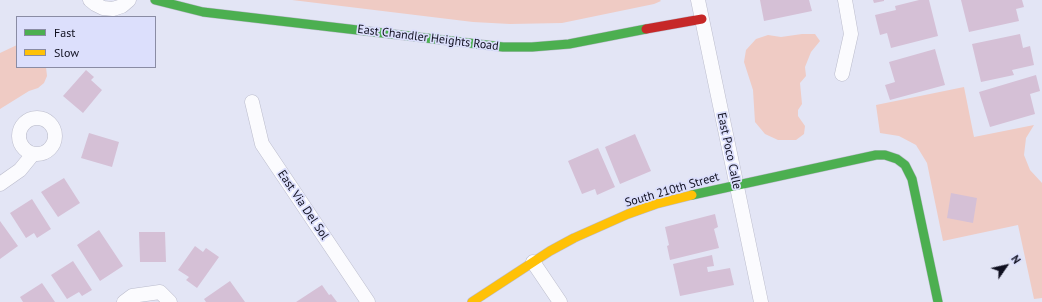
<!DOCTYPE html>
<style>
body{margin:0}
#map{position:relative;width:1042px;height:302px;overflow:hidden;background:#e3e5f5;font-family:"PT Sans",sans-serif}
canvas{display:block}
.legend{position:absolute;left:16px;top:16px;width:140px;height:52px;box-sizing:border-box;background:#dcdffc;border:1px solid #8a8ca4;margin:0;padding:5px 7px;list-style:none;font-size:12px;color:#0f0f1f}
.legend li{display:flex;align-items:center;gap:8px;height:20px}
.legend b{width:20px;border:1px solid #8a8ca4}
.north{position:absolute;left:986px;top:246px;width:40px;height:40px;-webkit-text-stroke:3px #dcdffc;paint-order:stroke;rotate:56deg;font-size:11px;font-weight:700;line-height:16px;text-align:center;color:#0f0f1f}
.north::after{content:'';display:block;margin:auto;width:14px;height:18px;background:#0f0f1f;clip-path:polygon(50% 0,100% 100%,50% 72%,0 100%)}
</style>
<div id="map">
<canvas width="1042" height="302"></canvas>
<ul class="legend">
<li><b style="height:5px;background:#4caf50"></b>Fast</li>
<li><b style="height:5px;background:#ffc107"></b>Slow</li>
</ul>
<div class="north">N</div>
</div>
<script>
const ctx = document.querySelector('canvas').getContext('2d');
ctx.lineJoin = 'round';
function paint(path, color) { ctx.fillStyle = color; ctx.fill(path, 'evenodd'); }
const shape = rows => new Path2D(rows.map(r => 'M' + r).join(''));
function stroke(path, color, width, dash) { ctx.strokeStyle = color; ctx.lineWidth = width; ctx.lineCap = dash ? 'butt' : 'round'; ctx.setLineDash(dash || []); ctx.stroke(path); }
function write(font, color, halo, rows, align = 'center') {
  ctx.font = font + ' "PT Sans",sans-serif'; ctx.lineWidth = 3.5; ctx.setLineDash([]); ctx.textBaseline = 'middle'; ctx.strokeStyle = halo; ctx.fillStyle = color; for (const [text, x, y, turn = 0] of rows) {
    ctx.save(); ctx.translate(x, y); ctx.rotate((+turn || 0) * Math.PI / 180); ctx.textAlign = isNaN(turn) ? turn : align; if (halo) ctx.strokeText(text, 0, 0); ctx.fillText(text, 0, 0); ctx.restore();
  }
}
paint(shape([
 [292,0,660,0,661,1,654,4,562,23,510,24,473,22],
 [802,34,815,34,820,41,811,52,805,67,806,76,800,83,802,104,798,110,798,116,805,126,804,134,796,140,778,140,765,134,755,122,753,90,744,62,746,50,756,39,768,35,781,37],
 [17,45,17,67,46,67,47,76,44,83,38,88,29,91,0,109,0,53],
 [964,87,974,137,1034,125,1026,138,1024,155,1030,170,1042,183,1042,298,1034,299,1018,225,943,241,927,163,916,145,899,136,880,133,876,105]
]), '#efcbc4');
paint(shape([
 [760,0,809,0,812,11,764,21],
 [873,0,884,0,884,1,874,3],
 [919,0,929,0,938,36,891,48,887,33,880,35,875,15,896,10,895,6],
 [961,0,1022,0,1024,7,1016,9,1019,21,969,32],
 [1020,34,1023,48,1030,46,1034,65,1012,70,1014,75,981,82,972,44],
 [935,49,945,85,890,100,885,85,895,82,889,62],
 [86,70,94,77,91,80,102,90,83,113,63,96],
 [1036,75,1040,91,1030,94,1035,114,990,127,979,92],
 [89,133,119,142,112,167,81,158],
 [635,134,651,171,620,184,605,147],
 [598,148,615,187,597,195,595,189,582,194,568,161],
 [64,178,80,203,58,217,41,192],
 [951,193,977,198,973,223,947,218],
 [32,199,51,229,37,238,34,233,26,238,10,213],
 [715,214,718,227,714,229,719,248,670,260,667,246,669,245,665,227],
 [0,221,18,246,0,259],
 [99,230,123,266,100,281,77,245],
 [139,232,165,232,166,262,140,262],
 [195,246,203,252,206,248,219,257,197,288,186,280,189,277,178,270],
 [712,255,714,266,707,267,708,272,730,268,734,285,680,296,673,264],
 [73,261,92,290,82,296,79,292,67,299,51,275],
 [230,281,245,302,206,302,204,299],
 [42,283,55,302,23,302,20,297],
 [322,285,329,295,331,294,337,302,296,302]
]), '#d5c0d6');
const street = shape([
 [90,0,95,4,103,8,113,9,122,6,129,0],
 [698,0,761,302],
 [842,74,851,34,845,0],
 [252,102,262,144,368,302],
 '19 136a18 18 0 1 1 36 0a18 18 0 1 1-36 0Z',
 [0,184,20,170,33,154],
 [533,262,560,302],
 [124,302,132,296,160,292,170,302]
]);
const fast = shape([
 [155,0,203,12,503,47,532,47,569,44,646,29],
 [692,195,876,155,885,155,897,159,905,165,912,179,938,302]
]);
const slow = shape([
 [472,302,550,251,574,238,628,214,656,204,692,195]
]);
const jam = shape([
 [646,29,702,19]
]);
stroke(street, '#bbbccc', 15);
stroke(fast, '#bbbccc', 10);
stroke(slow, '#bbbccc', 10);
stroke(jam, '#bbbccc', 10);
stroke(street, '#fbfbfe', 14);
stroke(fast, '#4caf50', 9);
stroke(slow, '#ffc107', 9);
stroke(jam, '#c62828', 9);
write('12px', '#0f0f1f', '#dcdffc', [
 ["East Chandler Heights Road",428,38,7],
 ["East Poco Calle",729,151,78],
 ["South 210th Street",672,190,-16],
 ["East Via Del Sol",303,205,56]
]);
</script>
